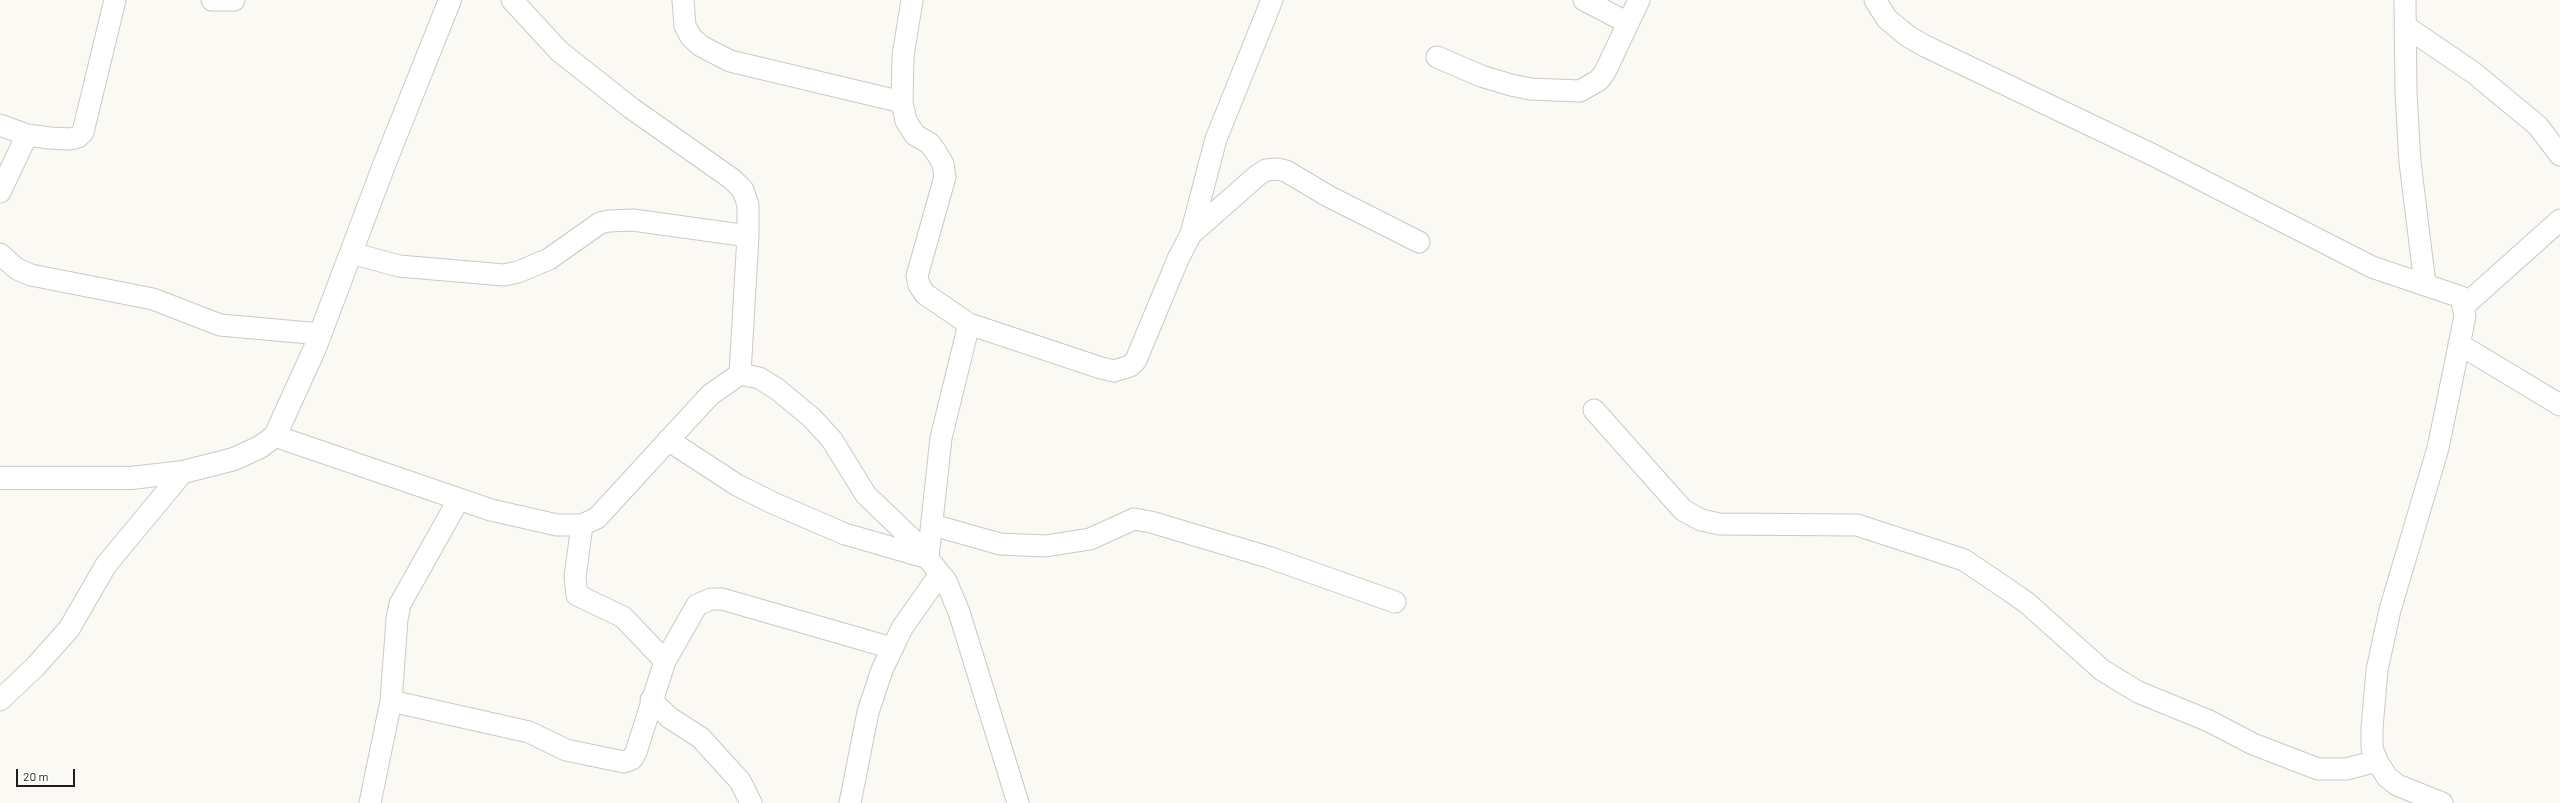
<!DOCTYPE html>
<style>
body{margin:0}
#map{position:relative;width:2560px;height:803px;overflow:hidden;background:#fbf9f4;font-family:Barlow,sans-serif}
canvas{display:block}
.scale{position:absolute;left:16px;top:769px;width:59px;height:18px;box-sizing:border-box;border:2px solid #201f1e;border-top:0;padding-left:5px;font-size:12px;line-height:14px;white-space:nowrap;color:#201f1e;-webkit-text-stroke:3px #fff;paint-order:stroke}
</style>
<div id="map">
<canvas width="2560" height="803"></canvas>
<div class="scale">20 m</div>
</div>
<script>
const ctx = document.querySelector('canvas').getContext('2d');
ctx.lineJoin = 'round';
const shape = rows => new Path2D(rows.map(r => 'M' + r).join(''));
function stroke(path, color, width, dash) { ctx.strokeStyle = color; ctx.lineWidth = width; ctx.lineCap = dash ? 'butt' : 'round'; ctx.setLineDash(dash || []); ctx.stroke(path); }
const street = shape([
 [212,0,234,0],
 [512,0,559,51,631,108,732,179,743,190,748,205,748,236,740,374],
 [683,0,685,26,691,37,701,46,730,61,902,102],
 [1584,0,1628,23],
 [1875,0,1887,19,1909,37,1925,46,2153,155,2372,267,2461,297,2465,316,2438,448,2390,610,2377,670,2372,728,2372,748,2377,761,2387,777,2397,785,2442,803],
 [2405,0,2406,93,2410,162,2425,284],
 [2405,26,2474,73,2538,126,2560,155],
 [1437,57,1481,76,1511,85,1530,89,1580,91,1599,80,1605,72,1639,0],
 [0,125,27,135,50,138,70,139,78,137,83,132,115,0],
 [0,192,27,135],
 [1191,234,1258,175,1266,170,1277,169,1286,171,1328,196,1419,242],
 [351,253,399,266,504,275,518,272,549,259,600,223,609,221,633,220,748,236],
 [0,254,17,269,31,275,153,299,220,325,321,334],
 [2465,305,2560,220],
 [969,324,1101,368,1114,371,1130,366,1136,360,1178,259,1191,234,1216,139,1272,0],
 [2459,344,2560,405],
 [1594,410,1683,510,1701,520,1720,524,1857,525,1937,551,1964,560,2007,589,2027,603,2102,670,2138,692,2209,721,2253,744,2318,769,2346,769,2377,761],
 [275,436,491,510,557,525,582,525,597,518,710,395,740,374,759,378,777,389,812,418,832,440,866,495,912,539,946,581,959,612,1018,803],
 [668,440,737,485,773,503,845,534,928,558,941,438,969,324,925,294,919,285,917,276,945,177,943,164,936,152,929,143,915,135,906,121,902,102,903,56,912,0],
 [582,525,575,577,577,595,623,617,665,661],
 [933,525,1000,544,1046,546,1090,539,1134,519,1151,522,1268,557,1395,602],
 [0,700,34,668,69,629,106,565,183,472],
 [651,700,670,718,701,738,709,747,740,781,751,803],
 [391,701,529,732,566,750,624,762,632,759,636,752,665,661,697,605,711,599,722,599,892,648],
 [370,803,391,701,397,619,400,604,459,499],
 [850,803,868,712,882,670,902,628,940,574]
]);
const secondary = shape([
 [0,478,131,478,183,472,234,459,260,447,275,436,315,348,386,160,450,0]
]);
stroke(street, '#cbc9c4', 23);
stroke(secondary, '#cbc9c4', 24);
stroke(street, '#fff', 21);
stroke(secondary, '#fff', 22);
</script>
